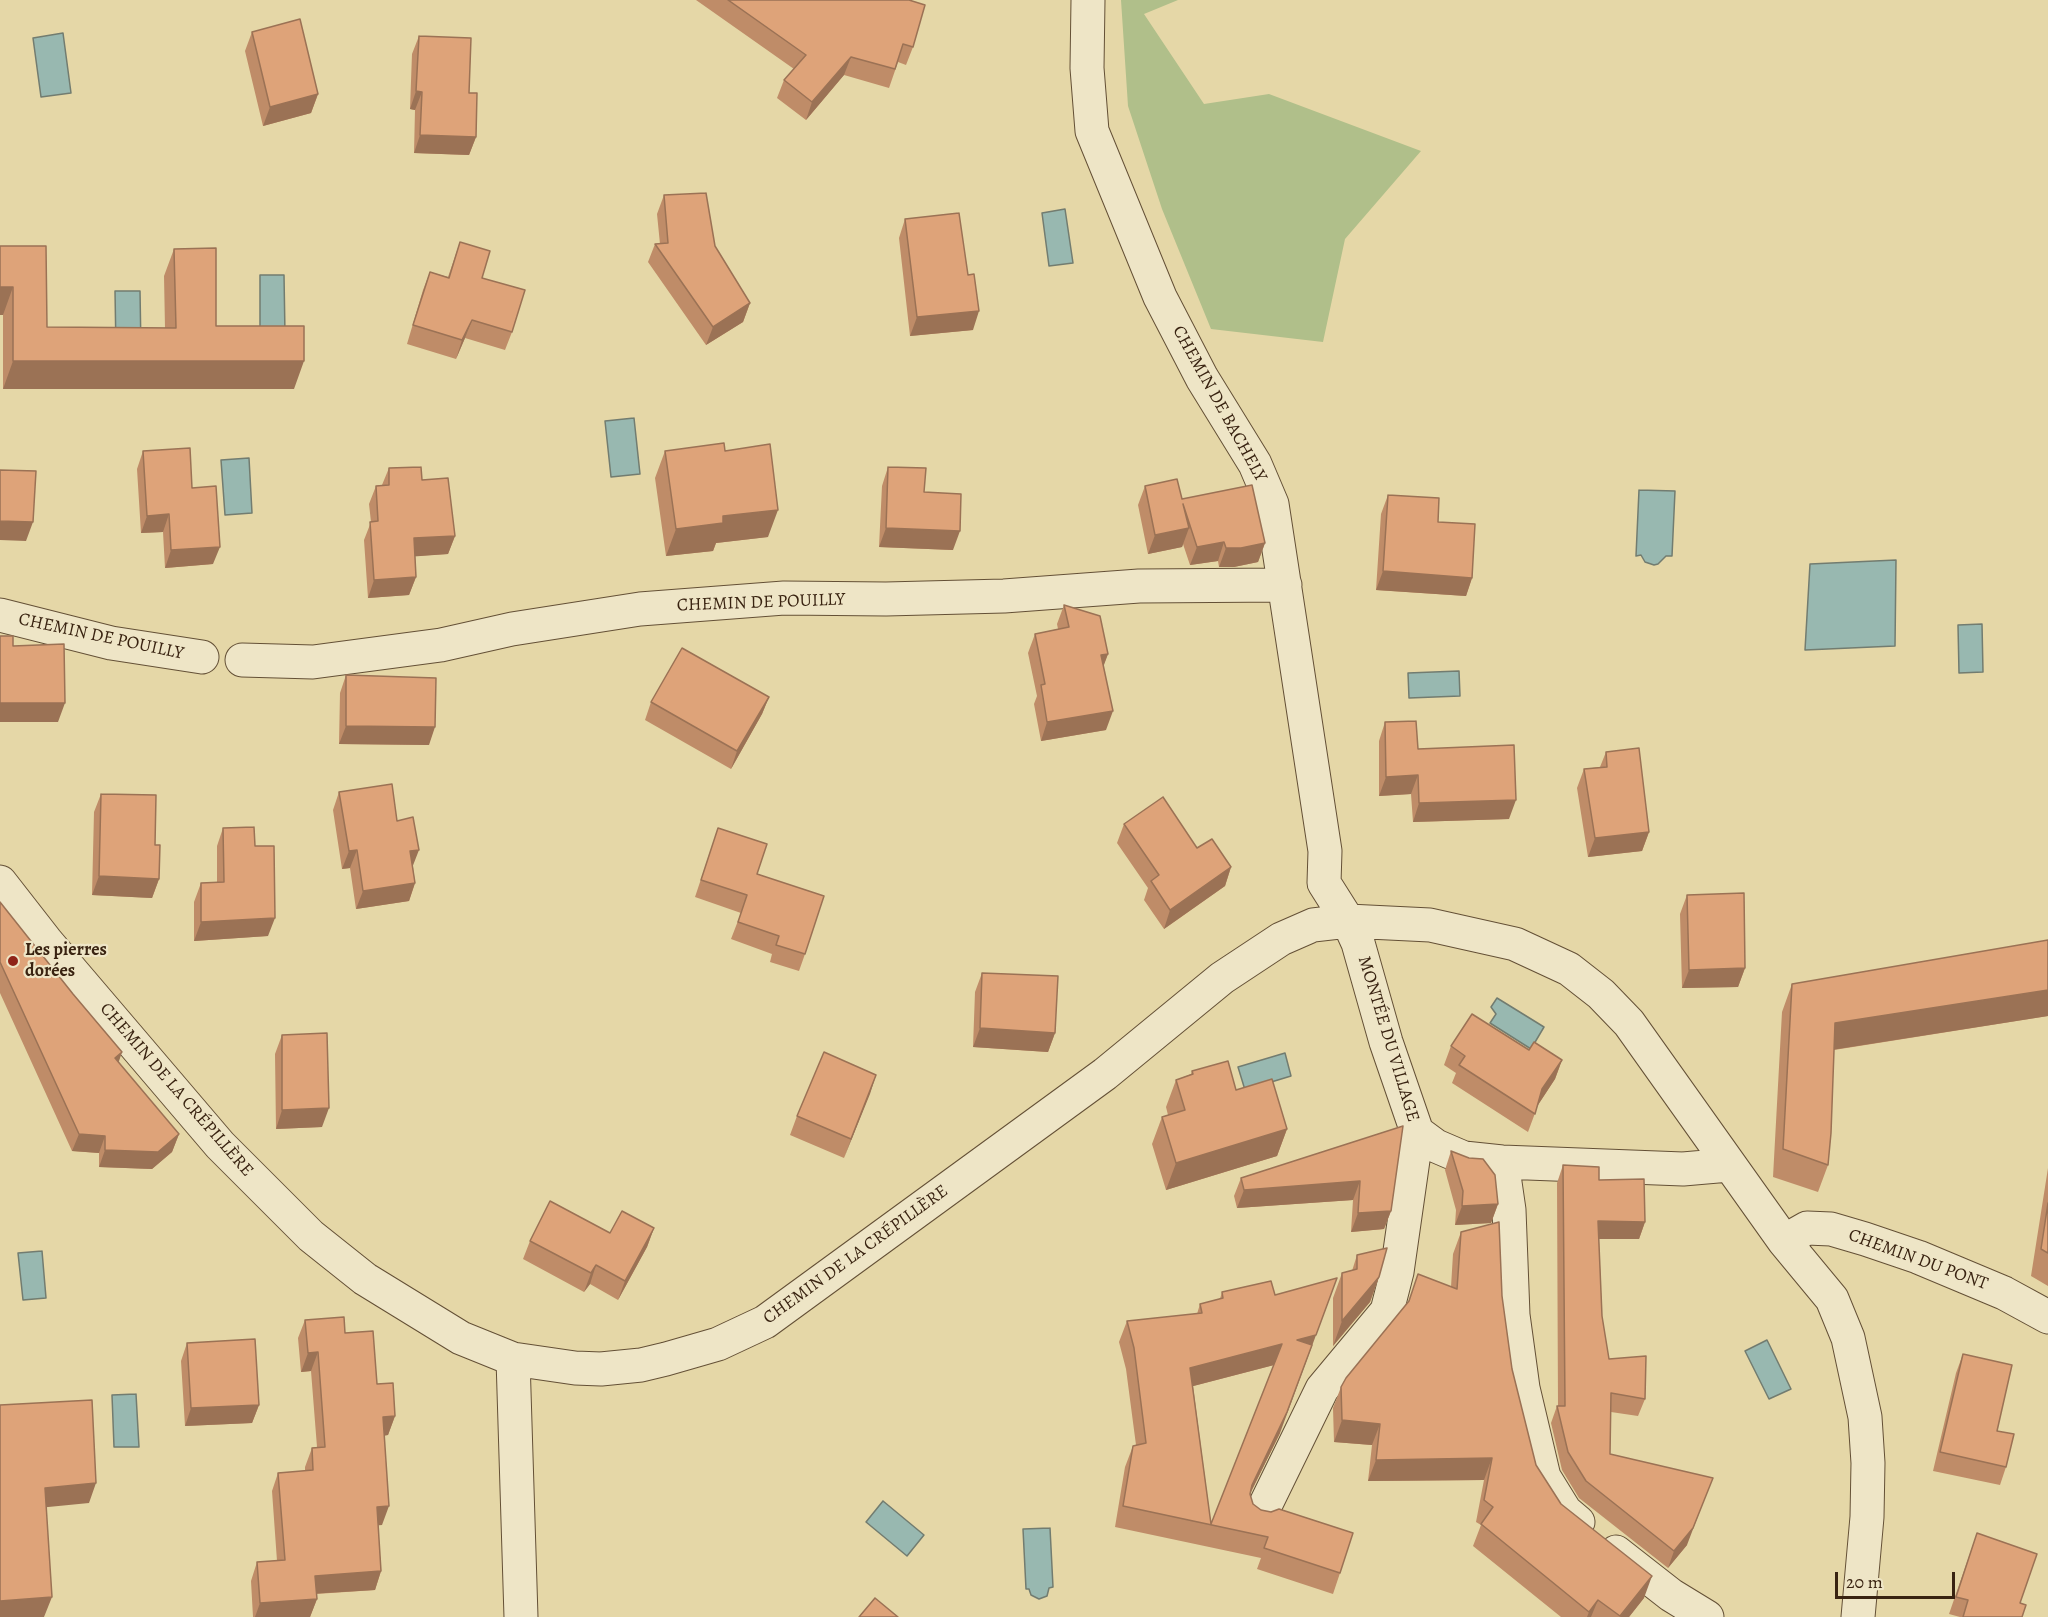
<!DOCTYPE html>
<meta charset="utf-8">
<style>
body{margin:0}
#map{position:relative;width:2048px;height:1617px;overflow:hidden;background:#e5d7a7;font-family:Alegreya,serif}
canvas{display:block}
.scale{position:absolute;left:1835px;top:1572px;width:120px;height:27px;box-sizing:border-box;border:3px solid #392311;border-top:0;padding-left:8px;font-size:18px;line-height:21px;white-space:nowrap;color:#392311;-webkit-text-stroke:4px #eee5c6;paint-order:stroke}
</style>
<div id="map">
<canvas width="2048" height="1617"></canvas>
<div class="scale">20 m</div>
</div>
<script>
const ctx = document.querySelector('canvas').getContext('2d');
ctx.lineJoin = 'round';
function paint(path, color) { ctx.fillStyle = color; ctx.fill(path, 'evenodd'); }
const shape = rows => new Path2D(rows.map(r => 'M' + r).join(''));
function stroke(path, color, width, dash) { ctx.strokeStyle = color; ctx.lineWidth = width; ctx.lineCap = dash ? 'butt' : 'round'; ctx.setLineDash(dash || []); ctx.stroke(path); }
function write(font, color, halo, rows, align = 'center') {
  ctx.font = font + ' Alegreya,serif'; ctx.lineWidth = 4.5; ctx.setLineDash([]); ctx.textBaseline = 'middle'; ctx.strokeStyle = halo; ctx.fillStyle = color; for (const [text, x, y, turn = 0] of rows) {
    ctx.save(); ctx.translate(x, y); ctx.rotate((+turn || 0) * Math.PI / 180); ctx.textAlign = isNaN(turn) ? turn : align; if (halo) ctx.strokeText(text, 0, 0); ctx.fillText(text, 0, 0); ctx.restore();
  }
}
paint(shape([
 [1121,0,1178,0,1144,14,1204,104,1269,94,1421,151,1345,239,1323,342,1211,329,1162,209,1128,106]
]), '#b0bf8a');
const water = shape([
 [63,33,71,93,41,97,33,38,63,33],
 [1065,209,1073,263,1049,266,1042,213,1065,209],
 [260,275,284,275,285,335,260,335,260,275],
 [115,291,140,291,141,350,116,350,115,291],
 [634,418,640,474,611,477,605,421,634,418],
 [249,458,252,513,225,515,221,460,249,458],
 [1639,490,1675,491,1672,556,1666,556,1658,564,1654,565,1645,562,1641,555,1636,556,1639,490],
 [1896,560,1895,646,1805,650,1810,564,1896,560],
 [1982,624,1983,672,1959,673,1958,625,1982,624],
 [1459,671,1460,696,1409,698,1408,673,1459,671],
 [1497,998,1544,1027,1531,1049,1490,1023,1496,1014,1491,1007,1497,998],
 [1285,1053,1291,1076,1245,1090,1238,1067,1285,1053],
 [42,1251,46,1298,23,1300,18,1253,42,1251],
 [1767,1340,1791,1389,1769,1399,1745,1351,1767,1340],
 [136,1394,139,1447,114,1447,112,1395,136,1394],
 [883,1501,924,1535,907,1556,866,1522,883,1501],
 [1050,1528,1053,1587,1049,1588,1047,1596,1039,1599,1031,1595,1029,1589,1026,1589,1023,1529,1050,1528]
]);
paint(water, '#98b8b0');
stroke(water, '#727c70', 1.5);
const minor = shape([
 [1088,0,1087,68,1092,131,1160,297,1202,378,1255,464,1272,504,1325,851,1324,883,1348,921,1358,943,1386,1042,1417,1132,1397,1272,1387,1311,1322,1389,1261,1514],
 [0,615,111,643,202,657],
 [242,660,313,662,441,645,512,629,640,609,784,598,886,599,1004,596,1139,586,1285,585],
 [0,882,46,941,220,1145,311,1236,365,1279,461,1338,513,1359,575,1368,601,1369,641,1365,666,1359,718,1344,765,1322,1105,1074,1222,978,1281,939,1313,925,1348,921,1430,925,1515,944,1569,969,1601,994,1629,1023,1784,1241,1832,1299,1848,1338,1865,1417,1868,1463,1867,1517,1858,1617],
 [1417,1132,1436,1146,1464,1158,1502,1162,1683,1169,1729,1165],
 [1502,1162,1509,1210,1513,1315,1523,1388,1544,1477,1565,1511,1578,1522],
 [1784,1241,1807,1228,1831,1229,1865,1239,1918,1257,2004,1293,2048,1317],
 [513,1359,521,1617],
 [1616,1552,1671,1595,1707,1617]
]);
stroke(minor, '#645036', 35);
stroke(minor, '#eee5c6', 33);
paint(shape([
 [696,0,909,0,913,47,906,65,898,62,889,88,844,75,806,120,777,98,784,80,794,69],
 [252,32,318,94,311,113,263,126,245,51],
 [419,36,469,93,476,137,469,155,414,153,415,110,410,109,412,54],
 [664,195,715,246,750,303,743,322,706,345,648,262,655,244,660,244,657,214],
 [905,219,968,275,973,330,910,336,899,238],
 [460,242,482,278,512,332,505,350,465,338,456,359,407,344,423,290,430,272,448,277],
 [0,246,47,327,165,328,164,276,174,249,216,326,294,389,3,389,3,315],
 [143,451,192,488,213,564,165,568,163,532,141,533,137,469],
 [665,451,725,451,768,537,716,543,713,551,666,556,655,478],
 [888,467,924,492,953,550,879,547,882,486],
 [389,468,422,480,455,536,448,554,415,556,416,577,409,595,368,598,364,540,371,522,369,504,376,486,382,485],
 [1145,486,1182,499,1265,543,1258,562,1234,567,1219,567,1218,561,1190,565,1183,544,1182,547,1148,554,1138,505],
 [1388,495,1438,522,1472,578,1466,596,1376,590,1381,514],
 [1064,605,1108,654,1103,666,1106,730,1041,741,1034,704,1037,696,1028,653,1035,634,1058,629,1057,624],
 [346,675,429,745,339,744,340,693],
 [769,697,762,714,731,769,645,720,651,702],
 [1385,722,1418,749,1509,819,1413,822,1411,794,1379,796,1379,741],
 [1606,752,1649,832,1642,851,1588,857,1577,788,1584,769,1600,767],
 [339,792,397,821,413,867,415,883,409,901,356,909,350,868,342,869,333,810],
 [101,794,155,845,159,879,152,898,92,895,94,812],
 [1124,824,1197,848,1231,867,1225,886,1164,929,1144,900,1148,888,1117,843],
 [223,828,255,846,268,936,194,941,194,902,201,883,217,883,217,846],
 [718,828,757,874,805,954,799,971,770,962,772,954,731,939,741,913,695,897],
 [1687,895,1745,968,1738,987,1682,988,1680,914],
 [0,902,73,994,122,1052,118,1062,179,1134,172,1152,152,1169,99,1167,99,1153,72,1151,0,993],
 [982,973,1055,1033,1048,1052,973,1047,975,992],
 [1792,984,2048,1016,1834,1050,1828,1165,1818,1192,1773,1177,1782,1012],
 [282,1035,322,1127,276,1129,275,1054],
 [1451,1046,1529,1050,1562,1060,1555,1079,1538,1105,1528,1132,1452,1083,1456,1073,1444,1065],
 [1192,1071,1236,1090,1287,1129,1277,1156,1166,1190,1152,1144,1162,1117,1168,1115,1166,1107,1176,1080,1191,1074],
 [876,1075,844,1158,790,1135,797,1116],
 [1403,1126,1391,1211,1384,1229,1351,1232,1353,1200,1237,1208,1234,1196,1241,1178],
 [1451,1151,1498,1204,1491,1223,1455,1225,1456,1210,1445,1170],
 [1563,1165,1645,1222,1639,1239,1599,1239,1602,1316,1609,1359,1645,1399,1638,1416,1611,1412,1610,1454,1687,1545,1668,1568,1579,1498,1562,1470,1551,1423,1557,1406,1558,1406,1557,1183],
 [2048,1168,2048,1286,2031,1276],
 [654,1228,647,1247,618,1300,590,1284,584,1292,523,1259,530,1241],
 [1461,1232,1502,1296,1512,1369,1536,1465,1561,1504,1644,1598,1629,1617,1561,1617,1473,1546,1481,1525,1476,1522,1484,1480,1368,1481,1372,1445,1334,1442,1333,1408,1341,1387,1408,1303,1418,1274,1451,1287,1453,1254],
 [1357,1255,1379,1277,1370,1302,1333,1346,1333,1298,1342,1273,1352,1271],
 [1271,1281,1280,1433,1250,1494,1253,1504,1340,1573,1333,1594,1257,1569,1261,1558,1115,1527,1125,1467,1133,1446,1136,1445,1126,1369,1119,1342,1127,1321,1197,1314,1200,1304,1220,1299,1222,1292],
 [1274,1365,1211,1524,1193,1386],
 [305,1320,345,1333,377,1384,395,1416,388,1435,384,1436,382,1525,378,1525,381,1571,375,1590,316,1594,317,1599,310,1617,253,1617,251,1581,257,1562,277,1561,272,1491,278,1473,305,1471,305,1467,312,1448,317,1447,311,1371,301,1372,298,1338],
 [187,1343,259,1405,252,1423,185,1426,181,1361],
 [1963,1354,1997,1431,2006,1467,2000,1485,1933,1471,1956,1373],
 [1977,1533,2022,1617,1960,1617,1949,1614]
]), '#bf8c68');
paint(shape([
 [851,57,844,75,806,120,812,102],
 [416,91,422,92,415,110,410,109],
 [318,94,311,113,263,126,270,107],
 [420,135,476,137,469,155,414,153],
 [0,287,13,287,3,315,0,315],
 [750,303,743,322,706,345,713,327],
 [979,311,973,330,910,336,917,317],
 [472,320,465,338,456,359,462,340],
 [13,361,304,361,294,389,3,389],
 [778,510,768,537,716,543,713,551,666,556,676,529,723,516],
 [169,514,163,532,141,533,147,516],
 [0,521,33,522,26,541,0,540],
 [886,528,960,531,953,550,879,547],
 [1189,528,1182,547,1148,554,1155,535],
 [455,536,448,554,407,557,414,538],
 [1224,542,1218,561,1190,565,1197,547],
 [1265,543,1258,562,1234,567,1219,567,1226,548],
 [220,547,213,564,165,568,171,550],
 [1383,571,1472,578,1466,596,1376,590],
 [416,577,409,595,368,598,374,580],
 [1108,654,1101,673,1101,655],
 [769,697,762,714,731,769,737,751],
 [0,703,65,703,58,722,0,722],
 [1113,711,1106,730,1041,741,1047,722],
 [346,726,435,727,429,745,339,744],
 [1418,775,1411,794,1379,796,1386,777],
 [1516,800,1509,819,1413,822,1419,803],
 [1649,832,1642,851,1588,857,1595,838],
 [357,850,350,868,342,869,349,851],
 [419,850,412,868,410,851],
 [1231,867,1225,886,1164,929,1170,910],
 [99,876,159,879,152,898,92,895],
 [415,883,409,901,356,909,363,891],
 [275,918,268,936,194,941,201,922],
 [1745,968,1738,987,1682,988,1689,970],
 [2048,990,2048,1016,1825,1051,1835,1023],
 [980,1028,1055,1033,1048,1052,973,1047],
 [122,1052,116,1070,115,1058],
 [1562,1060,1555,1079,1536,1108,1542,1089],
 [876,1075,870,1094,844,1158,851,1139],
 [329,1108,322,1127,276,1129,282,1110],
 [1287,1129,1277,1156,1166,1190,1176,1163],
 [79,1134,105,1136,99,1153,72,1151],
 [179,1134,172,1152,152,1169,99,1167,105,1150],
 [1360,1181,1353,1200,1237,1208,1244,1190],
 [1498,1204,1491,1223,1455,1225,1462,1206],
 [1391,1211,1384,1229,1351,1232,1358,1213],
 [1598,1221,1645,1222,1639,1239,1592,1239],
 [654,1228,647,1247,618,1300,625,1281],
 [596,1265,590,1284,584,1292,591,1273],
 [1379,1277,1370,1302,1333,1346,1342,1321],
 [1337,1278,1280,1433,1244,1506,1297,1340],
 [1282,1344,1274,1365,1182,1389,1190,1368],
 [318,1352,311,1371,301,1372,308,1353],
 [259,1405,252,1423,185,1426,191,1408],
 [395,1416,388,1435,376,1436,383,1417],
 [1342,1420,1380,1424,1372,1445,1334,1442],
 [1492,1458,1484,1480,1368,1481,1376,1460],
 [96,1483,89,1503,38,1508,45,1488],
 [1706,1495,1687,1545,1668,1568,1674,1551],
 [389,1506,382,1525,370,1526,377,1507],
 [381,1571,375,1590,309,1594,315,1576],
 [1652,1576,1644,1598,1629,1617,1620,1617],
 [52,1597,44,1617,0,1617,0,1601],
 [317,1599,310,1617,255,1617,260,1603],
 [1598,1600,1591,1617,1587,1617,1589,1612]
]), '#9b7255');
const building = shape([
 [728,0,909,0,925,5,913,47,903,44,895,69,851,57,812,102,784,80,806,55,728,0],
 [300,19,318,94,270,107,252,32,300,19],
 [419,36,471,38,469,93,477,93,476,137,420,135,422,92,416,91,419,36],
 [706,193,715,246,750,303,713,327,655,244,668,243,664,195,706,193],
 [959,213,968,275,974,274,979,311,917,317,905,219,959,213],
 [460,242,490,251,482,278,525,290,512,332,472,320,462,340,413,325,430,272,449,278,460,242],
 [0,246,46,246,47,327,176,328,174,249,216,248,216,326,304,326,304,361,13,361,13,287,0,287,0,246],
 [724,443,725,451,770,444,778,510,723,516,723,523,676,529,665,451,724,443],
 [190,448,192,488,216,486,220,547,171,550,169,514,147,516,143,451,190,448],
 [421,467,422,480,448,478,455,536,414,538,416,577,374,580,370,522,378,521,376,486,389,485,389,468,421,467],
 [888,467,926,468,924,492,961,494,960,531,886,528,888,467],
 [0,470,36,471,33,522,0,521,0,470],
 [1177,479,1182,499,1252,485,1265,543,1241,548,1226,548,1224,542,1197,547,1183,504,1189,528,1155,535,1145,486,1177,479],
 [1388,495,1439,498,1438,522,1475,524,1472,578,1383,571,1388,495],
 [1064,605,1100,616,1108,654,1101,655,1113,711,1047,722,1041,685,1045,684,1035,634,1069,627,1064,605],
 [0,636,13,636,13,646,64,644,65,703,0,703,0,636],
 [682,648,769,697,737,751,651,702,682,648],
 [346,675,436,678,435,727,346,726,346,675],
 [1416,721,1418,749,1514,745,1516,800,1419,803,1418,775,1386,777,1385,722,1416,721],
 [1639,748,1649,832,1595,838,1584,769,1607,767,1606,752,1639,748],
 [392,784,397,821,413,817,419,850,410,851,415,883,363,891,357,850,349,851,339,792,392,784],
 [101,794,156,795,155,845,160,845,159,879,99,876,101,794],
 [1163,797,1197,848,1212,839,1231,867,1170,910,1151,881,1159,875,1124,824,1163,797],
 [254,827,255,846,274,846,275,918,201,922,201,883,224,882,223,828,254,827],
 [718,828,767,844,757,874,824,896,805,954,776,945,779,936,738,922,747,895,701,880,718,828],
 [1744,893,1745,968,1689,970,1687,895,1744,893],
 [0,902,73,994,122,1052,115,1058,179,1134,158,1152,105,1150,105,1136,79,1134,0,962,0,902],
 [2048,940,2048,990,1835,1023,1831,1133,1828,1165,1783,1149,1792,984,2048,940],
 [982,973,1058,976,1055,1033,980,1028,982,973],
 [1472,1014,1529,1050,1534,1042,1562,1060,1542,1089,1535,1114,1459,1065,1465,1056,1451,1046,1472,1014],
 [327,1033,329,1108,282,1110,282,1035,327,1033],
 [824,1052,876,1075,851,1139,797,1116,824,1052],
 [1228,1061,1236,1090,1272,1079,1287,1129,1176,1163,1162,1117,1185,1110,1176,1080,1193,1074,1192,1071,1228,1061],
 [1403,1126,1391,1211,1358,1213,1360,1181,1244,1190,1241,1178,1403,1126],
 [1451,1151,1469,1158,1483,1159,1495,1175,1498,1204,1462,1206,1463,1191,1451,1151],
 [1563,1165,1599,1167,1599,1180,1644,1179,1645,1222,1598,1221,1602,1316,1609,1359,1646,1356,1645,1399,1611,1393,1610,1454,1713,1478,1693,1528,1674,1551,1586,1481,1568,1452,1557,1406,1565,1406,1563,1165],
 [550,1201,610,1233,622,1211,654,1228,625,1281,596,1265,591,1273,530,1241,550,1201],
 [2048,1203,2048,1253,2041,1249,2048,1203],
 [1499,1222,1502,1296,1512,1369,1536,1465,1561,1504,1652,1576,1620,1616,1598,1600,1589,1612,1481,1524,1493,1507,1484,1500,1492,1458,1376,1460,1380,1424,1342,1420,1341,1387,1346,1378,1409,1301,1418,1274,1457,1289,1461,1232,1499,1222],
 [1387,1248,1379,1277,1342,1321,1342,1273,1357,1269,1357,1255,1387,1248],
 [1337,1278,1316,1335,1297,1340,1312,1345,1287,1412,1252,1485,1250,1494,1253,1504,1261,1510,1271,1512,1279,1509,1353,1533,1340,1573,1264,1548,1268,1537,1123,1506,1133,1446,1146,1443,1134,1348,1127,1321,1202,1313,1200,1304,1223,1298,1222,1292,1271,1281,1275,1295,1337,1278],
 [1282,1344,1211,1524,1190,1368,1282,1344],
 [344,1317,345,1333,373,1331,377,1384,393,1383,395,1416,383,1417,389,1506,377,1507,381,1571,315,1576,317,1599,260,1603,257,1562,285,1560,278,1473,313,1470,312,1448,325,1447,318,1352,308,1353,305,1320,344,1317],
 [255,1339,259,1405,191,1408,187,1343,255,1339],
 [1963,1354,2012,1365,1997,1431,2014,1434,2006,1467,1940,1452,1963,1354],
 [92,1400,96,1483,45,1488,52,1597,0,1601,0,1405,92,1400],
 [1977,1533,2037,1554,2020,1603,2026,1605,2022,1617,1963,1617,1968,1600,1956,1597,1977,1533],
 [875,1598,898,1617,859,1617,875,1598]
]);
paint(building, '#dea379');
stroke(building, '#9b7255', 1.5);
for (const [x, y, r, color] of [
 [13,961,6,"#8f2418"]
]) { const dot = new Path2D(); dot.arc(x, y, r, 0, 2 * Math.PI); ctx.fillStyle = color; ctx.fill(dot); stroke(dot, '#eee5c6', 2); }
write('18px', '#392311', '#eee5c6', [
 ["CHEMIN DE BACHELY",1219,404,61],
 ["CHEMIN DE POUILLY",761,603,-2],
 ["CHEMIN DE POUILLY",101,637,12],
 ["MONTÉE DU VILLAGE",1388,1039,73],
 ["CHEMIN DE LA CRÉPILLÈRE",176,1090,49],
 ["CHEMIN DE LA CRÉPILLÈRE",856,1255,-36],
 ["CHEMIN DU PONT",1918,1260,20]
]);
write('bold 18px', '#392311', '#eee5c6', [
 ["Les pierres",25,951],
 ["dorées",25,972]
], 'left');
</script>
